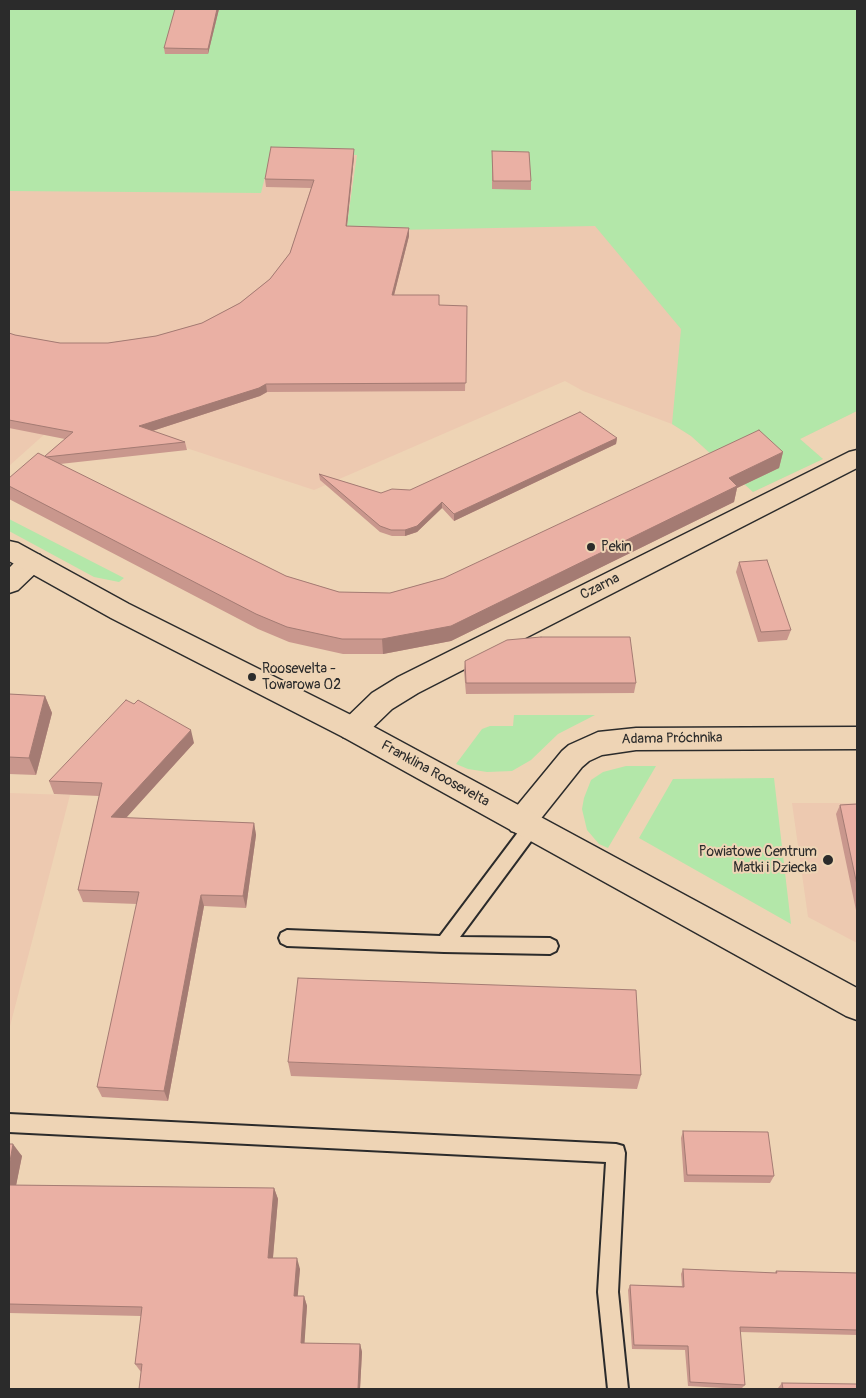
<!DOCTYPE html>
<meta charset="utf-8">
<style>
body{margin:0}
#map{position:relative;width:866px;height:1398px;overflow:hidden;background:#eed4b5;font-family:Pangolin,sans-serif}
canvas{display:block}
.frame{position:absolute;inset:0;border:10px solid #2b2b2b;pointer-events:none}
</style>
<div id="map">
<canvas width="866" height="1398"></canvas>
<div class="frame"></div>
</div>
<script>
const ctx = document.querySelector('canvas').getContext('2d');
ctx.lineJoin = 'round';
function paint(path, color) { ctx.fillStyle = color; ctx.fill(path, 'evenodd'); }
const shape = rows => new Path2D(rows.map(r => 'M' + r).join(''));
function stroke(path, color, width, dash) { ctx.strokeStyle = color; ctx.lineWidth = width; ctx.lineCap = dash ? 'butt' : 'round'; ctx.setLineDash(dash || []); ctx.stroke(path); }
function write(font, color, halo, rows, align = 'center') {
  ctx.font = font + ' Pangolin,sans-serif'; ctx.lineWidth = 4; ctx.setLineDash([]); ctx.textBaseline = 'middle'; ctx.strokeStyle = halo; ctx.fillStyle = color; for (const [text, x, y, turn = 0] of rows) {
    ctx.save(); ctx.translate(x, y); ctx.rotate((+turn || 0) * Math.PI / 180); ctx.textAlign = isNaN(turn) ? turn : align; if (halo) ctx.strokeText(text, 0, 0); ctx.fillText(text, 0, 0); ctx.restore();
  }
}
paint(shape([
 [9,9,857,9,857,411,800,439,823,459,753,492,691,436,672,424,583,391,565,381,314,490,162,440,47,432,9,466],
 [9,793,70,795,9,1030],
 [792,803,857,803,857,943,808,917]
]), '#edc9b0');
paint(shape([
 [9,9,857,9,857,411,800,439,823,459,753,492,691,436,672,424,681,329,595,226,346,231,357,155,271,153,261,193,9,191],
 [9,519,124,578,119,582,94,577,9,531],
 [514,715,595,715,558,734,531,760,512,771,487,772,468,769,456,764,482,729,490,726,513,726],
 [626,766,656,766,608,848,599,844,587,830,582,809,584,798,591,780,603,772],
 [774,778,791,924,639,838,673,779]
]), '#b3e7a9');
const lane = shape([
 [531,821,537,823,539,828,537,833,460,937,550,938,556,941,558,946,556,951,550,954,444,952,287,946,281,943,279,938,281,933,287,930,440,936,525,823,531,821],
 [9,1114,616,1144,623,1146,625,1153,618,1292,628,1389,608,1389,598,1292,606,1162,9,1132,9,1114]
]);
const street = shape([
 [857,450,857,468,418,693,392,709,363,737,353,740,343,737,339,729,343,721,372,693,398,677,849,452,857,450],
 [31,553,40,555,44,562,40,569,18,590,9,593,9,568,22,555,31,553],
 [857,727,857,749,636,750,602,755,589,761,582,767,531,831,521,834,511,831,506,822,511,813,562,751,569,745,598,732,636,728,857,727]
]);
const secondary = shape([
 [9,541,18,543,129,604,363,721,857,988,857,1020,846,1016,343,737,111,618,9,561,9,541]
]);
stroke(lane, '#2b2b2b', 4);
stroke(street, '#2b2b2b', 3);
stroke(secondary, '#2b2b2b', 3);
paint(lane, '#eed4b5');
paint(street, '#eed4b5');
paint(secondary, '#eed4b5');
paint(shape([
 [219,9,208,54,165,54,164,48],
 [492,151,531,181,531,190,492,189],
 [354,157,347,226,409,228,409,236,394,295,439,305,467,306,465,391,267,392,260,396,152,431,185,442,187,450,60,464,286,576,339,592,390,593,444,578,783,452,779,468,737,488,734,502,451,641,383,654,343,654,289,642,258,629,9,499,9,478,45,456,65,439,9,428,9,333,15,335,60,343,108,343,156,336,202,323,240,303,270,279,290,253,311,188,266,187,265,179],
 [617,438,616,444,454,521,442,508,417,532,405,536,392,536,380,532,320,480,319,474,381,493,410,490],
 [739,562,791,630,787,640,758,642,736,572],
 [465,661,636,683,634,693,466,694,464,671],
 [9,694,45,696,52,713,36,775,9,774],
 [194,743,126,818,254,823,256,835,246,908,204,906,168,1101,102,1097,97,1087,137,904,83,902,78,890,99,796,54,794,49,781],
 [857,804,857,915,836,814,840,805],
 [288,1062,641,1075,637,1089,291,1076],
 [683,1131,774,1176,770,1183,684,1182,681,1138],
 [9,1144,22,1156,16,1185,274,1188,278,1199,273,1258,300,1269,297,1296,304,1296,307,1306,304,1343,360,1344,362,1352,360,1389,139,1389,141,1372,135,1364,141,1316,9,1313],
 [683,1269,775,1273,776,1271,857,1273,857,1335,740,1332,745,1385,741,1389,688,1386,685,1350,632,1349,628,1290,630,1285,682,1286,681,1274],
 [782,1383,857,1389,778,1389,778,1388]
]), '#c9978d');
paint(shape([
 [217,9,219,9,208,54,208,49],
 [354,149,354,157,346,235,346,226],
 [409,228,409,236,392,303,392,295],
 [266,384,267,392,260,396,140,435,139,426],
 [617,438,616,444,454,521,454,514],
 [783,452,779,468,737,488,734,502,451,641,383,654,382,639,729,478],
 [442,502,442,508,417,532,405,536,405,530],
 [45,696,52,713,36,775,29,758],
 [191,730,194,743,115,830,111,817],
 [254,823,256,835,246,908,243,896],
 [201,895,204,906,168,1101,164,1091],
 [13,1144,22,1156,14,1196,9,1189,9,1167],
 [274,1188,278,1199,272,1268,268,1258],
 [297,1258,300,1269,297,1305,294,1296],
 [304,1296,307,1306,304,1351,301,1343],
 [360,1344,362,1352,360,1389,358,1389]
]), '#a47b73');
const building = shape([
 [175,9,217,9,208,49,164,48,175,9],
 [271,147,354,149,346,226,409,228,392,295,439,295,439,305,467,306,466,383,266,384,259,388,139,426,185,442,46,457,45,456,73,432,9,420,9,333,15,335,60,343,108,343,156,336,202,323,240,303,270,279,290,253,314,180,265,179,271,147],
 [492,151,529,152,531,181,493,181,492,151],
 [580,412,617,438,454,514,442,502,417,526,405,530,391,530,380,526,319,474,381,493,392,489,410,490,580,412],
 [759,430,783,452,729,478,737,486,451,626,382,639,342,639,287,627,256,614,9,486,9,478,38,453,286,576,339,592,390,593,444,578,759,430],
 [767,560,791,630,761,632,739,562,767,560],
 [541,637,630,637,636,683,466,683,465,661,507,640,541,637],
 [9,694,45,696,29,758,9,757,9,694],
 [126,700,134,704,138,700,191,730,111,817,254,823,243,896,201,895,164,1091,97,1087,139,892,78,890,102,783,49,781,126,700],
 [857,804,857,885,840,805,857,804],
 [298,978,636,990,641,1075,288,1062,298,978],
 [683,1131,768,1132,774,1176,687,1175,683,1131],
 [9,1144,13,1144,9,1167,9,1144],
 [9,1185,274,1188,268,1258,297,1258,294,1296,304,1296,301,1343,360,1344,358,1389,139,1389,142,1364,135,1364,142,1307,9,1304,9,1185],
 [683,1269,777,1273,776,1271,857,1273,857,1330,740,1327,745,1385,690,1382,688,1346,634,1345,630,1285,684,1287,683,1269],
 [782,1383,857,1384,857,1389,783,1389,782,1383]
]);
paint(building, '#eab0a4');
stroke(building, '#a47b73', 1);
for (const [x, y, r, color] of [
 [591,547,5,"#2b2b2b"],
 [252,677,5,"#2b2b2b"],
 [828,860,6,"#2b2b2b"]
]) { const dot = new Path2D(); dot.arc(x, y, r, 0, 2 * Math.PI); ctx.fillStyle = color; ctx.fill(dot); stroke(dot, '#eed4b5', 2); }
write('14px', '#2b2b2b', '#eed4b5', [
 ["Pekin",601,547],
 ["Roosevelta -",262,669],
 ["Towarowa 02",262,685],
 ["Powiatowe Centrum",817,852,"right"],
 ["Matki i Dziecka",817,868,"right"]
], 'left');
write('14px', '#2b2b2b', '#eed4b5', [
 ["Czarna",600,587,-27],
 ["Adama Próchnika",672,739,-1],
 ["Franklina Roosevelta",435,774,29]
]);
</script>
